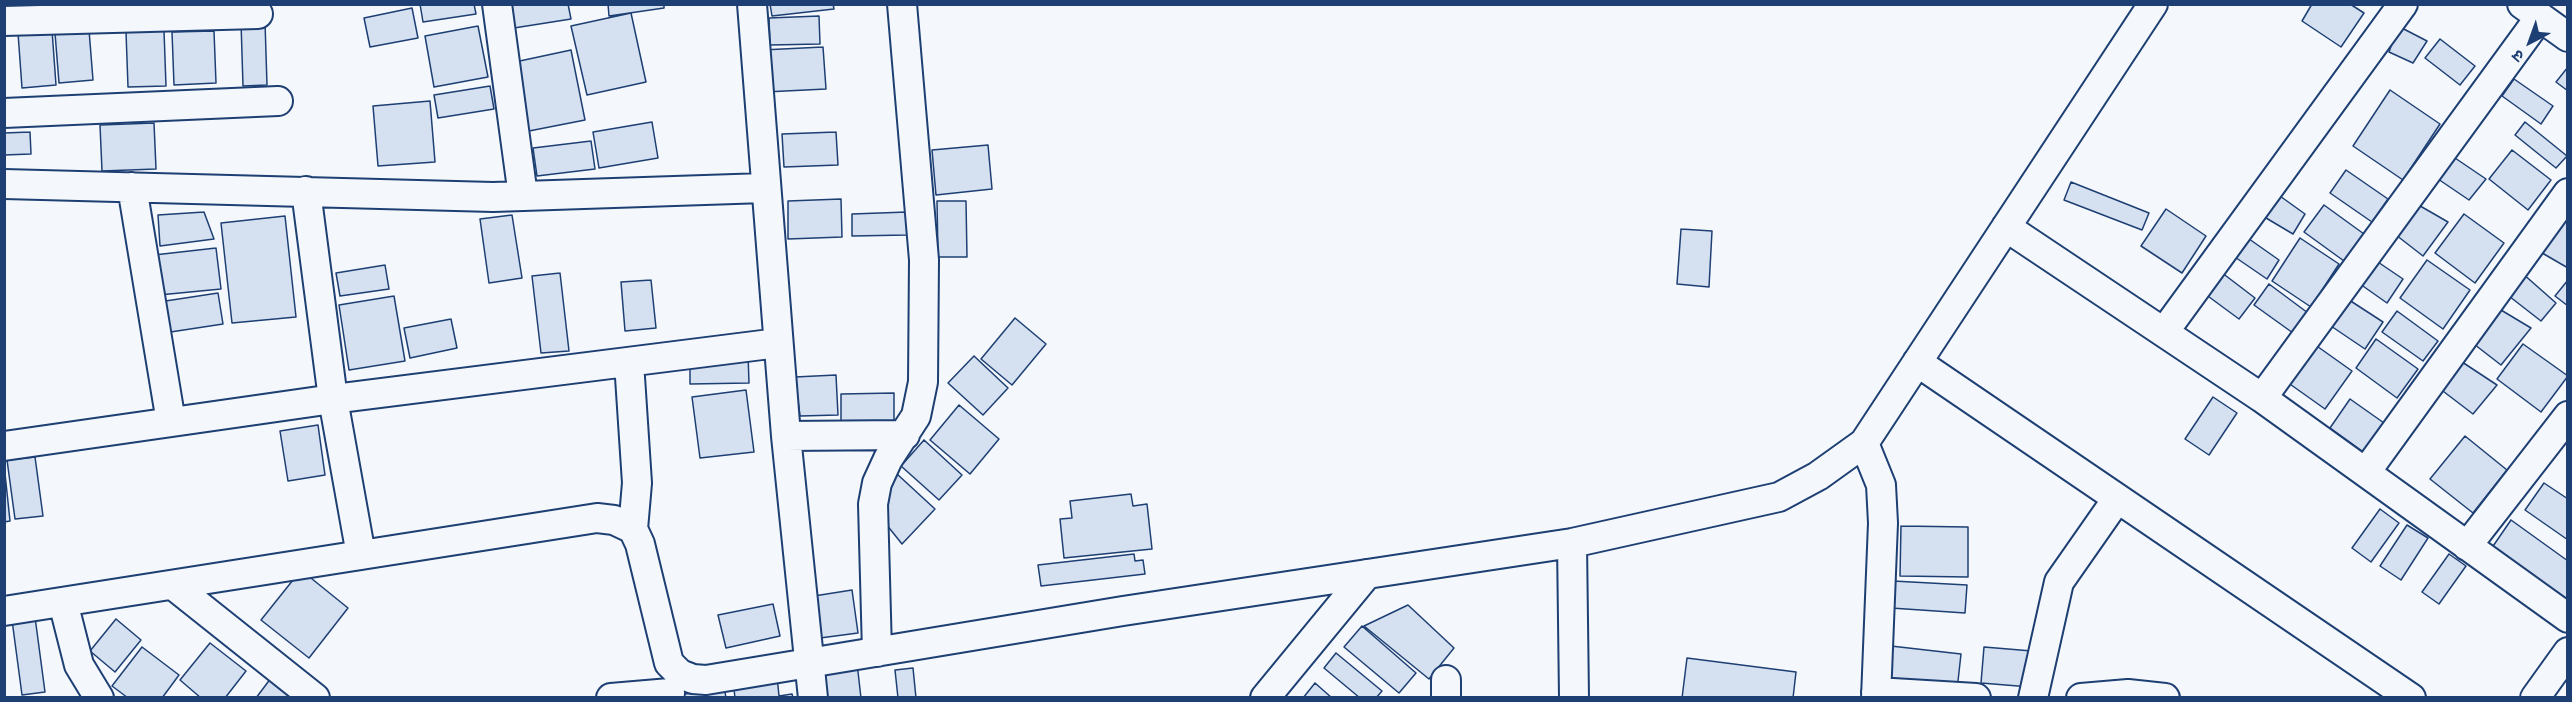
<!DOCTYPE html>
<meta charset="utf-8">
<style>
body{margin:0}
#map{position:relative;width:2572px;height:702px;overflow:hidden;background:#f4f7fb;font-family:"Alegreya Sans","Noto Sans Devanagari",sans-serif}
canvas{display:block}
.frame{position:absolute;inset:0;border:6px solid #1d3f73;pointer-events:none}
.north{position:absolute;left:2500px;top:12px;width:60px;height:60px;-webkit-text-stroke:4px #f4f7fb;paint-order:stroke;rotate:221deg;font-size:16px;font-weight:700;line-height:24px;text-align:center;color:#1d3f73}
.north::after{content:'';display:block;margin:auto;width:21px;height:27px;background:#1d3f73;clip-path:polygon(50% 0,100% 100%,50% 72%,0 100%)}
</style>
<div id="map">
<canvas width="2572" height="702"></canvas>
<div class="frame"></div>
<div class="north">उ</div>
</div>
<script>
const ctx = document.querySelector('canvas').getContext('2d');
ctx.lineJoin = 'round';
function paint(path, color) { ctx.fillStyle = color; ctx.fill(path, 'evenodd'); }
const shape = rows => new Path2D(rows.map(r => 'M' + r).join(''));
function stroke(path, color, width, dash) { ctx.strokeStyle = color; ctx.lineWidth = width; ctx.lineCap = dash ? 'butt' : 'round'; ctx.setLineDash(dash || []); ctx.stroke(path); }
const building = shape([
 [420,4,474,4,476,14,423,22,420,4],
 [511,4,568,4,571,19,514,28,511,4],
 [608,4,664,4,664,8,609,16,608,4],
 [770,4,833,4,834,9,772,16,770,4],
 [2312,4,2350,4,2364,13,2341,47,2302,21,2312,4],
 [412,8,418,38,370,47,364,18,412,8],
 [631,13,646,82,587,95,571,26,631,13],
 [819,16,820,44,770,45,769,18,819,16],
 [241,22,265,22,267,85,243,86,241,22],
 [478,26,488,77,434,87,425,36,478,26],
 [2398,26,2427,41,2413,63,2389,52,2398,26],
 [52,30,56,85,22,88,18,33,52,30],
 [89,30,93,80,59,83,55,33,89,30],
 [164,31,166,86,128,87,126,32,164,31],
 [214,31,216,83,174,85,172,32,214,31],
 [2440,39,2475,66,2460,85,2425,58,2440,39],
 [823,47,826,89,765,92,762,50,823,47],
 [571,50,585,120,529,131,515,62,571,50],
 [2568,67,2568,91,2556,82,2568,67],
 [2514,79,2553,106,2541,124,2502,96,2514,79],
 [490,86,494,109,438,118,434,95,490,86],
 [2390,90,2440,124,2403,180,2353,146,2390,90],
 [430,101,435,162,378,166,373,106,430,101],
 [652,122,658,158,599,168,593,132,652,122],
 [2525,122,2567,156,2556,168,2515,135,2525,122],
 [154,123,156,169,102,171,100,125,154,123],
 [30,132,31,154,4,155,4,133,30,132],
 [836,132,838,165,784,167,782,134,836,132],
 [591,141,595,169,537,176,533,148,591,141],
 [988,145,992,189,936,195,932,150,988,145],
 [2512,150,2551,180,2528,210,2489,179,2512,150],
 [2455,158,2486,179,2469,200,2438,179,2455,158],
 [2346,170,2388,199,2372,222,2330,193,2346,170],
 [2071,182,2149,213,2142,230,2064,200,2071,182],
 [2273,191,2305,214,2293,234,2261,215,2273,191],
 [841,199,842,237,788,239,788,201,841,199],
 [937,201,966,201,967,257,938,257,937,201],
 [2415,203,2448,222,2423,256,2396,235,2415,203],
 [2324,205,2364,234,2344,261,2304,232,2324,205],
 [2166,209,2206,236,2182,273,2141,246,2166,209],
 [204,212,214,239,160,246,158,215,204,212],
 [907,212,907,235,852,236,852,214,907,212],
 [2568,212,2568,268,2537,250,2568,212],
 [2464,214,2504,243,2475,283,2435,253,2464,214],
 [512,215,522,278,489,283,480,219,512,215],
 [285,216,296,317,232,323,221,223,285,216],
 [1681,229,1712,231,1709,287,1677,284,1681,229],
 [2242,234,2279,260,2267,279,2229,253,2242,234],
 [2300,238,2339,264,2311,307,2272,281,2300,238],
 [216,248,221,289,159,295,154,255,216,248],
 [2372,258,2403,279,2387,303,2360,284,2372,258],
 [2427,260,2470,290,2443,329,2400,298,2427,260],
 [385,265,389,289,340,296,336,273,385,265],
 [2217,269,2255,298,2239,319,2201,291,2217,269],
 [560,273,569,351,541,353,532,276,560,273],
 [2522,273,2556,303,2541,321,2505,293,2522,273],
 [651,280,656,328,625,331,621,282,651,280],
 [2568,280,2568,306,2555,296,2568,280],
 [2269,284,2308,313,2293,333,2254,305,2269,284],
 [218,293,223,324,164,333,159,302,218,293],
 [394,296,405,361,349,370,339,305,394,296],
 [2343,296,2383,322,2365,349,2325,322,2343,296],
 [2501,310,2531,328,2501,365,2470,341,2501,310],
 [2397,311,2438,341,2423,361,2382,332,2397,311],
 [1015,318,1046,344,1012,385,981,359,1015,318],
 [451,319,457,348,410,358,404,328,451,319],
 [2376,339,2418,369,2397,398,2356,368,2376,339],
 [2314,344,2352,371,2325,409,2287,382,2314,344],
 [2523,344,2568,376,2541,412,2497,379,2523,344],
 [748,354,749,383,690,384,690,355,748,354],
 [974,356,1008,388,983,415,948,383,974,356],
 [2456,358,2497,385,2473,414,2435,385,2456,358],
 [836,375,838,415,800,416,795,377,836,375],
 [746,390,754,452,700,458,692,397,746,390],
 [894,393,894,421,841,422,841,394,894,393],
 [2213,397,2237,413,2209,455,2185,439,2213,397],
 [2350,399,2394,430,2373,459,2330,428,2350,399],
 [959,405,999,439,970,474,930,440,959,405],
 [318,425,325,475,288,481,280,431,318,425],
 [2465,436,2507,470,2473,513,2430,479,2465,436],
 [924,440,962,475,939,500,901,466,924,440],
 [35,457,43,516,15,519,7,460,35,457],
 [4,464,10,521,4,522,4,464],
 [897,474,935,509,902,544,878,514,897,474],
 [2544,483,2568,499,2568,540,2525,510,2544,483],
 [1131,494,1133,506,1147,504,1152,549,1064,558,1060,519,1072,518,1070,501,1131,494],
 [2380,509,2399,523,2371,562,2352,548,2380,509],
 [2511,520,2568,561,2568,609,2489,552,2511,520],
 [2407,525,2428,538,2401,580,2380,566,2407,525],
 [1901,526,1968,527,1968,577,1900,576,1901,526],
 [1134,554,1135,561,1143,560,1145,574,1041,586,1038,565,1134,554],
 [2449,554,2466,566,2439,604,2422,592,2449,554],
 [301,570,348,608,309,658,261,620,301,570],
 [1893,581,1967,585,1965,613,1891,608,1893,581],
 [852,590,858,633,820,638,814,596,852,590],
 [773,604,780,636,726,648,718,615,773,604],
 [1408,605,1454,648,1429,679,1364,626,1408,605],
 [35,617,45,692,22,695,12,620,35,617],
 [116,619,141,640,115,672,90,651,116,619],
 [1362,626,1416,673,1399,693,1344,647,1362,626],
 [210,643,246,671,225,698,201,698,180,680,210,643],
 [1891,646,1961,654,1957,690,1887,682,1891,646],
 [142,647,179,675,162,698,128,698,112,686,142,647],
 [1984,647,2032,651,2030,687,1981,683,1984,647],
 [1336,653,1382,691,1376,698,1360,698,1324,668,1336,653],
 [1687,658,1796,672,1793,698,1682,698,1687,658],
 [857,663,861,698,823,698,820,666,857,663],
 [913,668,916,698,898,698,895,670,913,668],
 [274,674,293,690,287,698,256,698,274,674],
 [777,676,779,696,792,694,793,698,735,698,733,680,777,676],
 [1315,683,1332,698,1303,698,1315,683],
 [724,686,726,698,676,698,676,696,724,686]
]);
paint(building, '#d5e0f0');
stroke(building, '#1d3f73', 1.5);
const minor = shape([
 [497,4,523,196],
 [752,4,786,436,813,698],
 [2522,4,2568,37],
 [4,21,258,14],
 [4,113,278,101],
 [4,184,493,197,765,188],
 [132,187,171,422],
 [306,191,333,399,361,555],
 [2006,227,2262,398,2568,618],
 [2164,332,2403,4],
 [629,362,637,483,633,529],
 [1917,362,2411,698],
 [2262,398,2540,17],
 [786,436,905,435],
 [1864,443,1881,485,1883,523,1876,698],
 [4,446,333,399,778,343],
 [2366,472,2568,193],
 [1572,543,1574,698],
 [2467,546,2568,416],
 [173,585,315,698],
 [63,602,79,665,99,698],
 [4,611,597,518,614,520,633,529,640,544,669,663,680,674,693,679,706,680,1123,611,1572,543,1779,497,1818,476,1864,443,2153,4],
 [877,652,873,504,877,483,888,459,916,416,923,382,924,260,902,4],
 [1876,692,1976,698],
 [611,698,670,693],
 [1265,698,1367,574],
 [1446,698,1446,680],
 [2033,698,2059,582,2117,499],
 [2081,698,2128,694,2165,698],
 [2535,698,2568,652]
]);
stroke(minor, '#1d3f73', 32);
stroke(minor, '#f4f7fb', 28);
</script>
